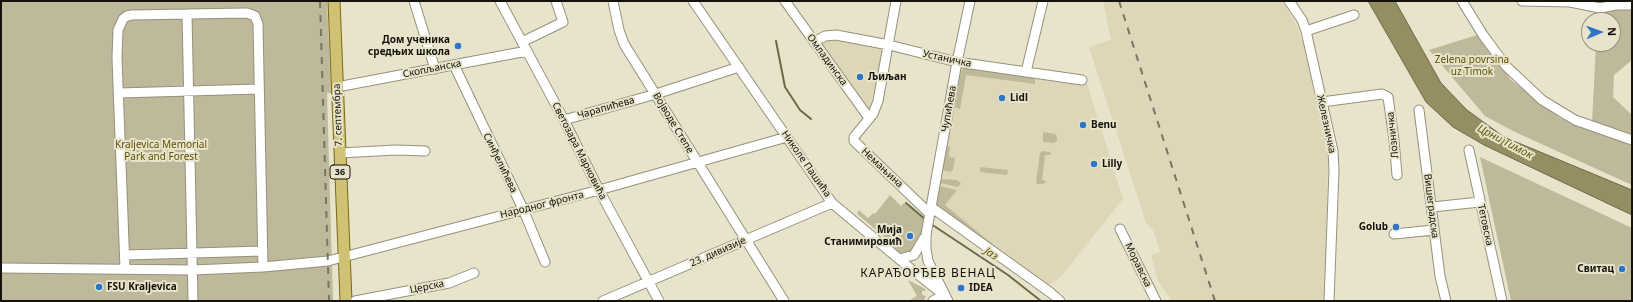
<!DOCTYPE html>
<meta charset="utf-8">
<style>
body{margin:0}
#map{position:relative;width:1633px;height:302px;overflow:hidden;background:#e8e4cc;font-family:"Noto Sans",sans-serif}
canvas{display:block}
.frame{position:absolute;inset:0;border:2px solid #14120a;pointer-events:none}
.north{position:absolute;left:1581px;top:12px;width:40px;height:40px;box-sizing:border-box;background:#e8e4cc;border:1px solid #93907e;border-radius:50%;rotate:88deg;font-size:11px;font-weight:700;line-height:16px;text-align:center;color:#14120a}
.north::after{content:'';display:block;margin:auto;width:14px;height:18px;background:#2d76c7;clip-path:polygon(50% 0,100% 100%,50% 72%,0 100%)}
</style>
<div id="map">
<canvas width="1633" height="302"></canvas>
<div class="frame"></div>
<div class="north">N</div>
</div>
<script>
const ctx = document.querySelector('canvas').getContext('2d');
ctx.lineJoin = 'round';
function paint(path, color) { ctx.fillStyle = color; ctx.fill(path, 'evenodd'); }
const shape = rows => new Path2D(rows.map(r => 'M' + r).join(''));
function stroke(path, color, width, dash) { ctx.strokeStyle = color; ctx.lineWidth = width; ctx.lineCap = dash ? 'butt' : 'round'; ctx.setLineDash(dash || []); ctx.stroke(path); }
function write(font, color, halo, rows, align = 'center') {
  ctx.font = font + ' "Noto Sans",sans-serif'; ctx.lineWidth = 4; ctx.setLineDash([]); ctx.textBaseline = 'middle'; ctx.strokeStyle = halo; ctx.fillStyle = color; for (const [text, x, y, turn = 0] of rows) {
    ctx.save(); ctx.translate(x, y); ctx.rotate((+turn || 0) * Math.PI / 180); ctx.textAlign = isNaN(turn) ? turn : align; if (halo) ctx.strokeText(text, 0, 0); ctx.fillText(text, 0, 0); ctx.restore();
  }
}
paint(shape([
 [1103,1,1198,1,1199,3,1206,1,1282,1,1297,26,1303,42,1328,159,1325,301,1172,301,1158,281,1151,255,1160,252,1153,230,1146,223,1089,47,1111,40],
 [831,38,884,47,870,110,868,111,818,43],
 [961,62,1087,83,1123,199,1060,278,1047,286,935,205]
]), '#ddd7b8');
paint(shape([
 [1,1,327,1,331,93,327,93,333,301,1,301],
 [1632,7,1632,60,1614,75,1613,97,1632,115,1632,136,1592,123,1596,44,1613,44,1613,20,1597,20,1598,12,1627,9],
 [1477,35,1511,80,1560,118,1632,146,1632,185,1515,132,1485,116,1429,50],
 [966,67,1035,78,1035,84,966,75,960,109,957,108,955,106,961,71],
 [1043,132,1055,134,1057,137,1057,141,1054,143,1043,142],
 [950,146,949,157,955,158,953,170,950,172,942,170,946,149],
 [1042,151,1050,152,1051,154,1050,155,1045,155,1042,180,1046,181,1046,182,1043,184,1037,184,1036,182,1040,153],
 [1480,157,1632,228,1632,301,1511,301],
 [980,167,1008,170,1007,175,980,172],
 [942,179,957,180,961,183,958,187,940,183],
 [939,186,957,190,945,205,1007,256,935,205],
 [890,195,901,206,904,203,925,218,926,222,917,248,910,252,900,253,898,252,891,242,857,214,859,210,868,218,873,213,875,214],
 [908,280,925,289,926,291,922,291,922,295,926,296,924,300,921,301,908,301,917,296]
]), '#beb99a');
const water = shape([
 [1368,1,1395,1,1441,83,1467,110,1504,137,1632,190,1632,215,1484,145,1453,127,1426,102,1368,1]
]);
paint(water, '#968e63');
stroke(water, '#6f6948', 1);
stroke(shape([
 [776,41,785,87,800,110,811,119],
 [906,203,925,219],
 [931,224,1008,275,1041,301]
]), '#6f6948', 2);
const minor = shape([
 [414,1,435,69],
 [500,1,564,120,599,190,659,301],
 [613,1,619,30,624,44,784,301],
 [693,1,832,203,911,269,944,295],
 [785,1,869,118],
 [896,1,878,101,873,114,854,137,854,141,930,214],
 [1289,1,1302,20,1306,31,1333,151,1334,170,1329,301],
 [1462,1,1483,35,1506,66,1542,100,1575,120,1632,140],
 [1522,1,1570,2,1600,8,1616,5,1632,5],
 [187,14,193,301],
 [1306,31,1354,15],
 [522,42,563,22,556,1],
 [814,42,825,36,836,35,889,45,957,62,1082,80],
 [454,65,523,209,545,262],
 [1026,72,1043,1],
 [337,87,527,51],
 [119,93,259,89],
 [1322,102,1382,94,1388,97,1394,140,1397,175],
 [1419,110,1440,276,1446,301],
 [564,120,656,94,739,67],
 [1469,150,1502,301],
 [340,153,396,150,425,151],
 [931,207,1051,293,1060,301],
 [1432,207,1480,202],
 [1120,229,1156,301],
 [1394,234,1434,230],
 [125,255,263,251],
 [899,259,914,255,924,238],
 [1,268,193,270,263,267,328,261,599,190,787,137],
 [125,269,117,58,118,30,123,19,127,16,132,15,187,14,247,13,255,16,258,24,263,267],
 [355,301,449,283,474,273],
 [603,301,832,203],
 [933,301,944,295],
 [948,301,928,261,926,249,926,235,957,62,970,1]
]);
const major = shape([
 [334,1,346,301]
]);
stroke(minor, '#95917b', 11);
stroke(major, '#796a13', 13);
stroke(minor, '#fff', 9);
stroke(major, '#cfc274', 11);
stroke(shape([
 [320,1,329,301],
 [1119,1,1215,301]
]), '#787565', 2, [7, 7]);
for (const [x, y, r, color] of [
 [458,46,4,"#2d76c7"],
 [860,77,4,"#2d76c7"],
 [1002,98,4,"#2d76c7"],
 [1083,125,4,"#2d76c7"],
 [1094,164,4,"#2d76c7"],
 [1396,227,4,"#2d76c7"],
 [910,236,4,"#2d76c7"],
 [1622,269,4,"#2d76c7"],
 [99,287,4,"#2d76c7"],
 [961,288,4,"#2d76c7"]
]) { const dot = new Path2D(); dot.arc(x, y, r, 0, 2 * Math.PI); ctx.fillStyle = color; ctx.fill(dot); stroke(dot, '#e8e4cc', 1.5); }
for (const [x, y, w] of [
 [340,172,20]
]) { const box = new Path2D(); box.roundRect(x - w / 2, y - 7, w, 14, 3); ctx.fillStyle = '#e8e4cc'; ctx.fill(box); stroke(box, '#14120a', 1); }
write('bold 9px', '#14120a', null, [
 ["36",340,172]
]);
write('bold 10px', '#14120a', '#e8e4cc', [
 ["Дом ученика",450,40,"right"],
 ["средњих школа",450,52,"right"],
 ["Љиљан",868,77],
 ["Lidl",1010,98],
 ["Benu",1091,125],
 ["Lilly",1102,164],
 ["Golub",1388,227,"right"],
 ["Мија",902,230,"right"],
 ["Станимировић",902,242,"right"],
 ["Свитац",1614,269,"right"],
 ["FSU Kraljevica",107,287],
 ["IDEA",969,288]
], 'left');
write('10px', '#14120a', '#e8e4cc', [
 ["Устаничка",947,59,12],
 ["Омладинска",827,60,54],
 ["Скопљанска",432,69,-11],
 ["Чарапићева",606,108,-16],
 ["Чупићева",949,109,-80],
 ["7. септембра",338,115,-92],
 ["Војводе Степе",673,123,59],
 ["Железничка",1326,124,78],
 ["Лозничка",1393,135,-96],
 ["Светозара Марковића",579,151,63],
 ["Синђелићева",500,163,64],
 ["Николе Пашића",806,164,55],
 ["Немањина",882,168,43],
 ["Народног фронта",542,205,-14],
 ["Вишеградска",1431,206,83],
 ["Тетовска",1485,225,78],
 ["23. дивизије",718,252,-24],
 ["Моравска",1138,265,64],
 ["Церска",427,287,-11]
]);
write('10px', '#5e5100', '#e8e4cc', [
 ["Zelena povrsina",1472,60],
 ["uz Timok",1472,72],
 ["Kraljevica Memorial",161,145],
 ["Park and Forest",161,157]
]);
write('italic 11px', '#635606', '#e8e4cc', [
 ["Црни Тимок",1505,142,28],
 ["Јаз",991,254,34]
]);
ctx.letterSpacing = '1px';
write('12px', '#14120a', '#e8e4cc', [
 ["КАРАЂОРЂЕВ ВЕНАЦ",928,274]
]);
ctx.letterSpacing = '0px';
</script>
